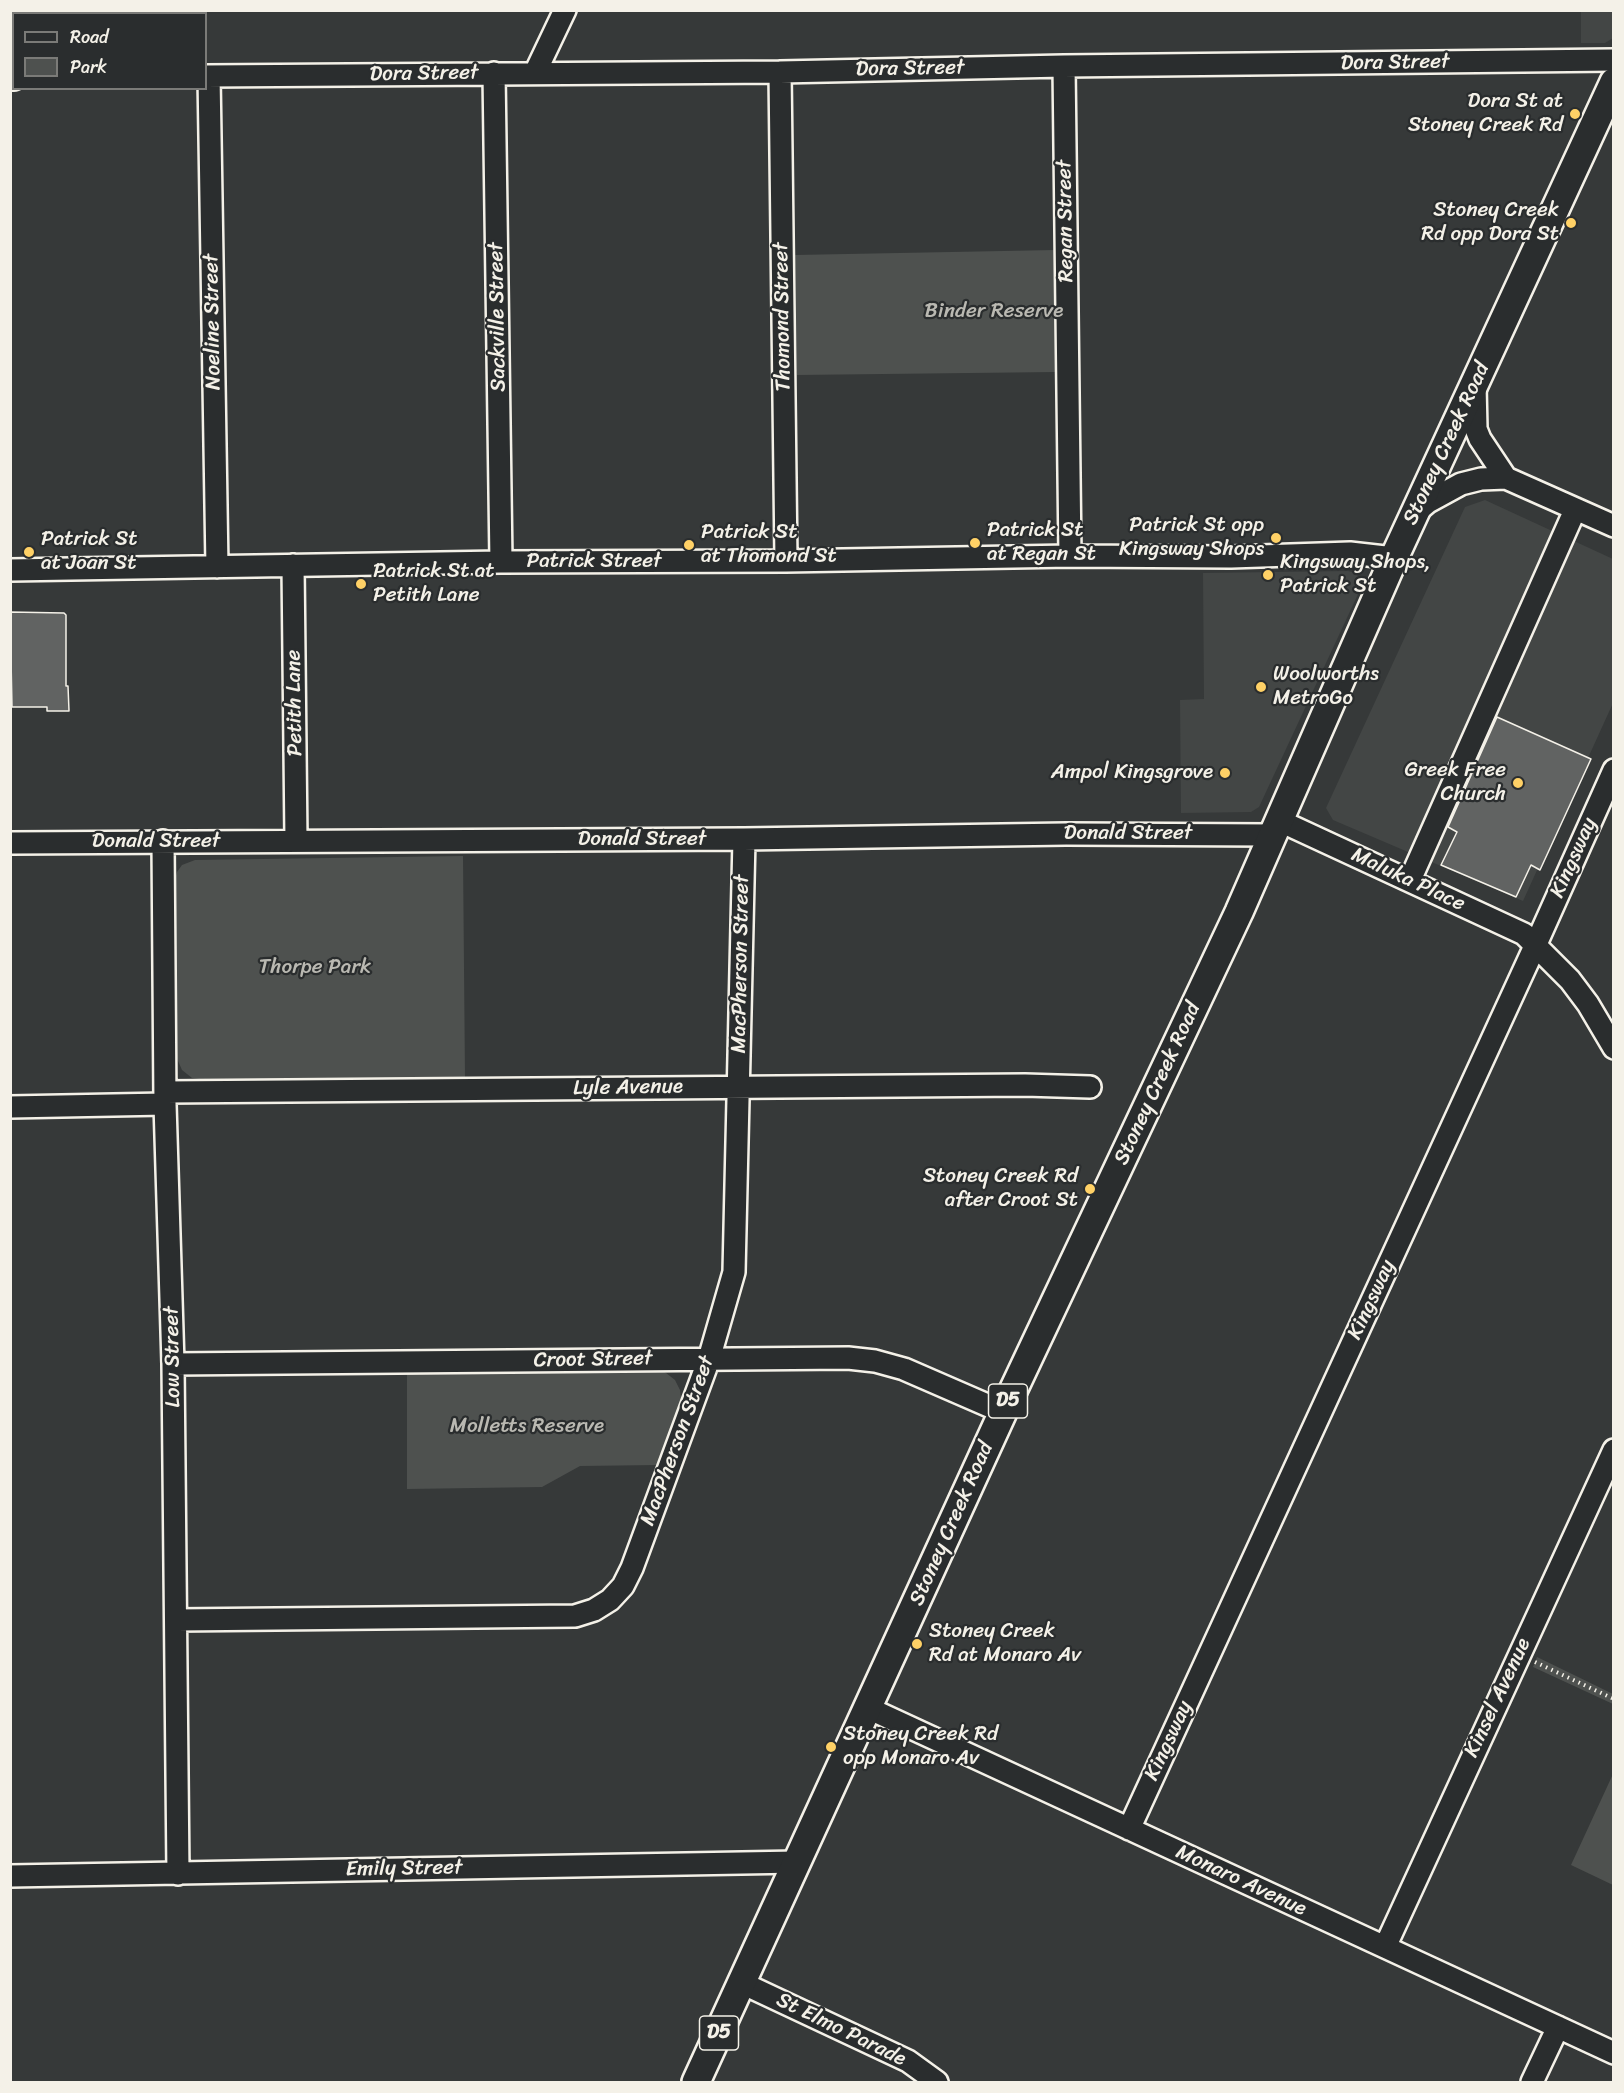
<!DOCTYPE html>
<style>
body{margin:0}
#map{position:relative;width:1624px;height:2093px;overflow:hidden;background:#363939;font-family:Sriracha,sans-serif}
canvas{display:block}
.frame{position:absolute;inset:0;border:12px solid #f4f1e8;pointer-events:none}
.legend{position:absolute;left:12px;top:12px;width:195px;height:78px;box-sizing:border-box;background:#2a2d2e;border:2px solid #7b7b78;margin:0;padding:8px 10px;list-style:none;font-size:18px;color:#f4f1e8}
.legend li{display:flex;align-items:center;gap:12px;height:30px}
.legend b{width:30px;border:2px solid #7b7b78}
</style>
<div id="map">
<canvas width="1624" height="2093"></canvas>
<div class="frame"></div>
<ul class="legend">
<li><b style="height:8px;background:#2a2d2e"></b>Road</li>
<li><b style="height:16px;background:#4e514f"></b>Park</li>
</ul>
</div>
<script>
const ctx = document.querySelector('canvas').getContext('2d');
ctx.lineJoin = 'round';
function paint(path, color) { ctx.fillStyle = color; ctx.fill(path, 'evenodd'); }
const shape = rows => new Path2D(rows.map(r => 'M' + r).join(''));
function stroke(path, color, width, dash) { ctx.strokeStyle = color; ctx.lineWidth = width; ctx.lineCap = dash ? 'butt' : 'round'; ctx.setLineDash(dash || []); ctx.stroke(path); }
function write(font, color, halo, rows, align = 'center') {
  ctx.font = font + ' Sriracha,sans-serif'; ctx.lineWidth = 4.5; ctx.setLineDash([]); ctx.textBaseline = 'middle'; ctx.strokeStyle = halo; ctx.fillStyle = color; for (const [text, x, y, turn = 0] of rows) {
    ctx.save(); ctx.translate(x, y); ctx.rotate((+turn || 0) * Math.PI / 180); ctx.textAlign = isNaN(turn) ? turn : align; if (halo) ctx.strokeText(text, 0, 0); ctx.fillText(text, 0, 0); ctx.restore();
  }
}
paint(shape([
 [1581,11,1613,11,1613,38,1605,43,1581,43],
 [1485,500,1613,559,1613,703,1523,901,1333,820,1326,808,1465,507],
 [1348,571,1355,573,1360,578,1359,592,1259,807,1251,812,1181,813,1180,700,1204,699,1203,573]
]), '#434645');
paint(shape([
 [1055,250,1056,372,797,375,795,255],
 [463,856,465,1078,199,1079,192,1078,182,1070,175,1054,173,885,177,872,182,865,195,860],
 [407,1369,661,1369,675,1380,680,1390,681,1398,680,1406,658,1465,580,1466,542,1487,407,1489],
 [1537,1657,1613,1694,1613,1704,1533,1667],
 [1613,1774,1613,1885,1571,1865]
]), '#4e514f');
const building = shape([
 [10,612,64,613,66,615,66,686,68,686,69,711,47,711,47,707,12,707,10,612],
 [1497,717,1591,759,1540,870,1531,865,1516,897,1441,865,1457,832,1448,827,1497,717]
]);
paint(building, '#616362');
stroke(building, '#f4f1e8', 1.5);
const minor = shape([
 [1064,66,1070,556],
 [780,72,786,561],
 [494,73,501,562],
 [535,73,565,10],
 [206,76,780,72,1064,66,1614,60],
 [209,76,217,567],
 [10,79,14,79],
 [1475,385,1476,429,1480,439,1506,478],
 [1415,513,1428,502,1461,484,1481,479,1506,478,1614,526],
 [293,565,296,841],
 [10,570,501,562,786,561,1070,556,1231,557,1350,553,1394,558],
 [1278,820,1524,934,1570,980,1588,1004,1614,1048],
 [163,841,165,1104,173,1364,178,1874],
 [10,843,744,839,1066,834,1273,835],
 [1410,880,1575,510],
 [166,1092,1025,1085,1090,1087],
 [10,1107,165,1104],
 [173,1364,848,1358,875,1361,904,1369,1003,1412],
 [177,1620,575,1616,594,1610,610,1600,623,1586,632,1568,709,1359,734,1272,744,839],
 [868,1708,1614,2053],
 [1129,1829,1536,944,1614,770],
 [10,1876,798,1862],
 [1385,1947,1614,1450],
 [742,1983,908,2061,937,2082],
 [1532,2082,1558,2027]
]);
const major = shape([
 [696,2082,1003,1412,1239,912,1394,558,1614,82]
]);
stroke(minor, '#f4f1e8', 26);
stroke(major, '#f4f1e8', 32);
stroke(shape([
 [1535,1662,1614,1699]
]), '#f4f1e8', 4, [1.5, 4.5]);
stroke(minor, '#2a2d2e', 21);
stroke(major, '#2a2d2e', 27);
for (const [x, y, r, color] of [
 [1575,114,6,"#ffd166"],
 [1571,223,6,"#ffd166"],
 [1276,538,6,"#ffd166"],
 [975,543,6,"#ffd166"],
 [689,545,6,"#ffd166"],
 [29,552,6,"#ffd166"],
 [1268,575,6,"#ffd166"],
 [361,584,6,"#ffd166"],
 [1261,687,6,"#ffd166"],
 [1225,773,6,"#ffd166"],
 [1518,783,6,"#ffd166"],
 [1090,1189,6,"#ffd166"],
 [917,1644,6,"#ffd166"],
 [831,1747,6,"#ffd166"]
]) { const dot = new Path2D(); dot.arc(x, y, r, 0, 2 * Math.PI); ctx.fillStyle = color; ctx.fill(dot); stroke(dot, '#2a2d2e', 2); }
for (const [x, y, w] of [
 [1008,1401,39],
 [719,2033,39]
]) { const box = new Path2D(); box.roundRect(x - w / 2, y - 17, w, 34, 4.5); ctx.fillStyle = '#2a2d2e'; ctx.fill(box); stroke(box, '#f4f1e8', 1.5); }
write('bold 20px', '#f4f1e8', null, [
 ["D5",1008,1401],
 ["D5",719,2033]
]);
write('21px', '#f4f1e8', '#2a2d2e', [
 ["Dora Street",1395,63,-1],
 ["Dora Street",910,69,-1],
 ["Dora Street",424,74,-1],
 ["Regan Street",1066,221,-91],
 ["Sackville Street",498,317,-91],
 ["Thomond Street",783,317,-91],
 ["Noeline Street",213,322,-91],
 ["Stoney Creek Road",1447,444,-65],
 ["Patrick Street",594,562],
 ["Petith Lane",295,703,-91],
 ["Donald Street",1128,834],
 ["Donald Street",642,840],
 ["Donald Street",156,842],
 ["Kingsway",1574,858,-66],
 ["Maluka Place",1408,880,25],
 ["MacPherson Street",741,964,-89],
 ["Stoney Creek Road",1158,1084,-65],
 ["Lyle Avenue",628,1088,-1],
 ["Kingsway",1372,1300,-65],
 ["Low Street",173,1357,-91],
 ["Croot Street",593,1360,-1],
 ["MacPherson Street",678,1441,-70],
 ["Stoney Creek Road",952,1524,-66],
 ["Kinsel Avenue",1498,1698,-65],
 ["Kingsway",1169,1741,-65],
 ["Emily Street",404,1869,-1],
 ["Monaro Avenue",1241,1881,25],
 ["St Elmo Parade",841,2030,26]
]);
write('21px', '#f4f1e8', '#2a2d2e', [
 ["Dora St at",1563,102,"right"],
 ["Stoney Creek Rd",1563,126,"right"],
 ["Stoney Creek",1559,211,"right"],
 ["Rd opp Dora St",1559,235,"right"],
 ["Patrick St opp",1264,526,"right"],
 ["Kingsway Shops",1264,550,"right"],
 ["Patrick St",987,531],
 ["at Regan St",987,555],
 ["Patrick St",701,533],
 ["at Thomond St",701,557],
 ["Patrick St",41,540],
 ["at Joan St",41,564],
 ["Kingsway Shops,",1280,563],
 ["Patrick St",1280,587],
 ["Patrick St at",373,572],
 ["Petith Lane",373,596],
 ["Woolworths",1273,675],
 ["MetroGo",1273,699],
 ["Greek Free",1506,771,"right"],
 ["Church",1506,795,"right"],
 ["Ampol Kingsgrove",1213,773,"right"],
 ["Stoney Creek Rd",1078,1177,"right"],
 ["after Croot St",1078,1201,"right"],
 ["Stoney Creek",929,1632],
 ["Rd at Monaro Av",929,1656],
 ["Stoney Creek Rd",843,1735],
 ["opp Monaro Av",843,1759]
], 'left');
write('21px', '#bab9b2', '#2a2d2e', [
 ["Binder Reserve",994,312],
 ["Thorpe Park",315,968],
 ["Molletts Reserve",527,1427]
]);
</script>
